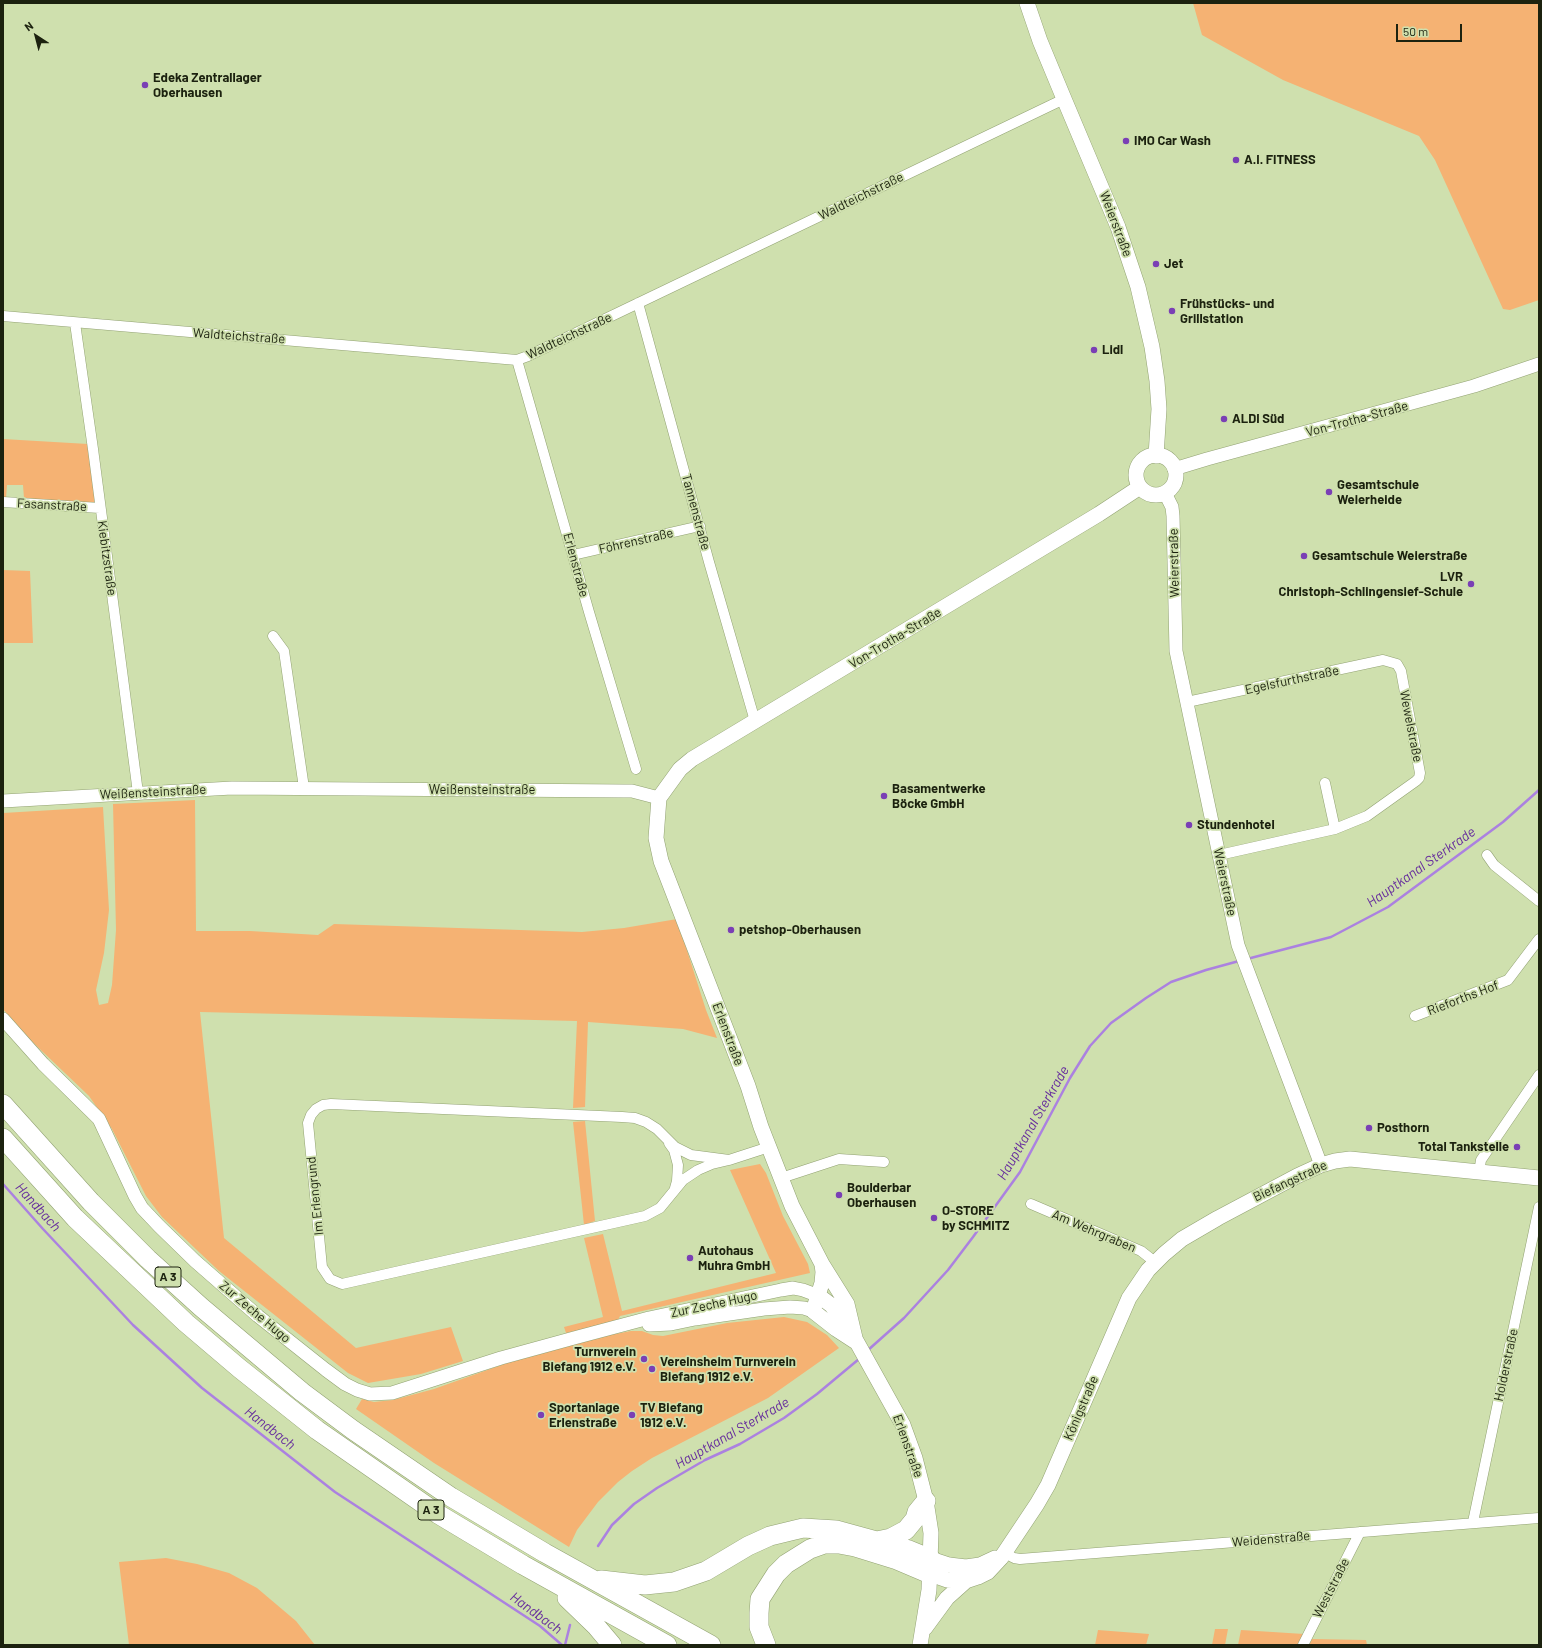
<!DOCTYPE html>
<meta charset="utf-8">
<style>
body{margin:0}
#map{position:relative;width:1542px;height:1648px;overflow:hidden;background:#cfe0ae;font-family:Barlow,sans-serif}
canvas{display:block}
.frame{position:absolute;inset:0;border:4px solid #1c220f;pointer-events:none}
.north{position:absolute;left:16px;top:16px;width:40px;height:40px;-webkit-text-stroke:3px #cfe0ae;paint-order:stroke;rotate:324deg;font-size:11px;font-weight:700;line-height:16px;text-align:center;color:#1c220f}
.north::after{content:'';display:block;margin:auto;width:14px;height:18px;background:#1c220f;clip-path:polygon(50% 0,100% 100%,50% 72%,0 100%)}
.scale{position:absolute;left:1396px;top:24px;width:66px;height:18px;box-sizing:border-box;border:2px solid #1c220f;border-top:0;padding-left:5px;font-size:12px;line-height:14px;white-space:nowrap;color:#1c220f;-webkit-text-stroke:3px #cfe0ae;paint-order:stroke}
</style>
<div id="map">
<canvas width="1542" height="1648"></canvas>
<div class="frame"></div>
<div class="north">N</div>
<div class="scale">50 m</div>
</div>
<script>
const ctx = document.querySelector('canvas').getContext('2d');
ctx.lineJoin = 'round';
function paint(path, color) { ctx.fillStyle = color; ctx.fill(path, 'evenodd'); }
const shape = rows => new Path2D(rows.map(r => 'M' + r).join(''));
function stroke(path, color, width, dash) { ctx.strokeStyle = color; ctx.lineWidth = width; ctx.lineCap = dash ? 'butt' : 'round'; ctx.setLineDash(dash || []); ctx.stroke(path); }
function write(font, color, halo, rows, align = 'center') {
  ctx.font = font + ' Barlow,sans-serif'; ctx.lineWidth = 3.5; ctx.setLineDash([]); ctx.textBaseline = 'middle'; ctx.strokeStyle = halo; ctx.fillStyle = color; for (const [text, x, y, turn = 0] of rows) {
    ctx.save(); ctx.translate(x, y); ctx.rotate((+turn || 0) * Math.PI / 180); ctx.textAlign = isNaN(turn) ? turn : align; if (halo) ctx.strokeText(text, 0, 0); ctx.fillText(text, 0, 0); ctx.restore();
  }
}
paint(shape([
 [1193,3,1539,3,1539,300,1510,310,1503,309,1435,160,1419,136,1283,80,1202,35],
 [3,439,88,444,95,502,89,505,24,498,23,485,7,485,6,498,3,497],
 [3,570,30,571,33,643,3,643],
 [195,800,196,931,250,931,318,935,334,924,582,932,624,928,677,919,706,1010,717,1038,683,1029,588,1022,585,1107,573,1108,577,1021,200,1012,224,1238,356,1348,451,1327,463,1361,421,1374,368,1383,348,1373,219,1271,162,1217,146,1196,112,1129,89,1096,22,1032,3,1009,3,813,103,807,109,910,104,953,96,990,99,1005,108,1003,112,985,116,930,113,804],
 [585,1121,595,1221,584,1225,573,1122],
 [760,1164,766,1173,783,1216,808,1264,810,1273,620,1316,617,1322,566,1333,564,1327,603,1317,584,1238,603,1234,622,1311,776,1273,730,1170],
 [784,1317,807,1322,827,1335,839,1348,768,1398,652,1458,632,1471,618,1482,598,1502,577,1530,569,1547,434,1463,356,1409,362,1399,374,1402,393,1400,434,1389,507,1363,610,1335,631,1331,642,1331,653,1335,663,1336,727,1323],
 [166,1558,197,1564,229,1573,257,1588,296,1621,315,1645,129,1645,119,1562],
 [1215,1629,1228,1629,1225,1645,1212,1645],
 [1098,1630,1149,1634,1146,1645,1095,1645],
 [1241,1630,1304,1634,1299,1645,1238,1645],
 [1312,1639,1366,1640,1367,1645,1309,1645]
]), '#f5b273');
stroke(shape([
 [1247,959,1331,937,1388,907,1503,822,1539,790],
 [3,1184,43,1229,133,1325,202,1388,335,1492,540,1626,562,1645],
 [867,1351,904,1318,948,1270,973,1237,1020,1172,1070,1078,1090,1046,1111,1023,1146,998,1171,982,1206,970,1239,961],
 [598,1546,612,1525,634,1504,657,1488,705,1460,740,1444,784,1418,817,1394,859,1359],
 [565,1645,570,1625]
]), '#ab81e0', 2.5);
const minor = shape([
 [638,303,709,562,755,721],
 [3,316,517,360,528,356,1064,99],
 [75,323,93,449,138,793],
 [517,360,589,612,636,769],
 [3,502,100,508],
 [573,555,700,526],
 [273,636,284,651,304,788],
 [1187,702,1383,660,1397,664,1401,671,1420,773,1419,778,1416,781,1367,816,1335,829,1219,855],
 [1325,783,1335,829],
 [1487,855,1494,865,1539,901],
 [1415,1016,1508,980,1539,939],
 [669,1143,674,1150,678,1165,677,1181,675,1188],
 [729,1160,691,1155,675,1147,657,1129,646,1122,635,1118,622,1117,331,1104,323,1105,316,1109,311,1115,308,1123,322,1267,330,1279,342,1284,645,1216,660,1208,683,1180,698,1170,712,1164,729,1160,769,1147],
 [1479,1172,1481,1160,1539,1075],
 [781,1178,839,1159,884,1162],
 [1031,1204,1141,1251,1155,1262],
 [1473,1522,1539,1207],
 [1005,1553,1014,1558,1020,1559,1539,1518],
 [1303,1645,1360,1532]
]);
const tertiary = shape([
 [1174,469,1207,459,1474,386,1539,364],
 [1165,493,1172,507,1173,516,1176,651,1238,945,1321,1165],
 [3,801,232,788,624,791,632,791,659,798],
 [3,1019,43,1064,99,1119,135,1196,142,1208,159,1226,195,1261,258,1316,326,1370,345,1384,357,1390,370,1394,392,1393,501,1358,574,1338,649,1318,781,1290,793,1288,803,1290,819,1296],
 [649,1325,671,1324,695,1319,764,1309,790,1307,804,1308,813,1311]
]);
const secondary = shape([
 [1027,3,1040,41,1062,94,1118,227,1138,287,1152,347,1157,381,1159,409,1156,456],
 '1136 475a20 20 0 1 1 40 0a20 20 0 1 1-40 0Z',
 [822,1264,823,1272,822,1283,813,1311,836,1329,856,1342],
 [819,1296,831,1305,849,1328,903,1425,915,1458,926,1501,931,1533,929,1590,920,1645],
 [856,1342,847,1304,822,1264,792,1206,761,1127,748,1086,661,861,656,838,659,798,680,769,692,759,1099,514,1140,487],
 [931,1559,949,1565,966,1567,980,1565,995,1558],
 [930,1574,947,1580,966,1581,978,1577,988,1572,1001,1558,1037,1504,1048,1485,1129,1298,1148,1270,1164,1254,1182,1239,1218,1218,1297,1176,1321,1165,1335,1161,1350,1159,1539,1178],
 [925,1628,947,1598,966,1581]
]);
const motorway = shape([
 [3,1104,91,1202,148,1259,201,1307,302,1392,353,1430,451,1497,545,1553,711,1645],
 [3,1138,75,1218,186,1323,239,1368,317,1430,438,1514,523,1565,667,1645],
 [877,1541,891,1538,906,1530,915,1519,917,1512,926,1501],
 [601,1580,645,1585,674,1582,706,1571,748,1546,770,1536,803,1528,836,1530,909,1550,931,1559],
 [567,1598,596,1626,612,1645],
 [766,1645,759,1627,759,1613,760,1599,776,1574,786,1564,810,1549,824,1544,839,1544,855,1547,897,1560,930,1574]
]);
stroke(minor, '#92a273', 11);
stroke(tertiary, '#92a273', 14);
stroke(secondary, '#92a273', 16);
stroke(motorway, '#92a273', 20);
stroke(minor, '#fff', 10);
stroke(tertiary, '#fff', 13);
stroke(secondary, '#fff', 15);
stroke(motorway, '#fff', 19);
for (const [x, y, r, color] of [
 [145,85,4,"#7a3fb5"],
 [1126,141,4,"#7a3fb5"],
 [1236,160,4,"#7a3fb5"],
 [1156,264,4,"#7a3fb5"],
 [1172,311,4,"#7a3fb5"],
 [1094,350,4,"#7a3fb5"],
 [1224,419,4,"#7a3fb5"],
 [1329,492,4,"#7a3fb5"],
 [1304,556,4,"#7a3fb5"],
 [1471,584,4,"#7a3fb5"],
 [884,796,4,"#7a3fb5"],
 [1189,825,4,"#7a3fb5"],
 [731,930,4,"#7a3fb5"],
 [1369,1128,4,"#7a3fb5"],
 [1517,1147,4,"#7a3fb5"],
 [839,1195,4,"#7a3fb5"],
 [934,1218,4,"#7a3fb5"],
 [690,1258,4,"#7a3fb5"],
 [644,1359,4,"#7a3fb5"],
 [652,1369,4,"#7a3fb5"],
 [541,1415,4,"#7a3fb5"],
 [632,1415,4,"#7a3fb5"]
]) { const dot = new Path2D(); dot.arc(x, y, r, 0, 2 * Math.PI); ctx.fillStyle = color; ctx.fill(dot); stroke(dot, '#cfe0ae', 1.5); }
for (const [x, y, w] of [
 [168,1277,26],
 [431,1510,26]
]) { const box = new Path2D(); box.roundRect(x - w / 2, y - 10, w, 20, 3); ctx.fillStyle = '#cfe0ae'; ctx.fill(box); stroke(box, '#1c220f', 1); }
write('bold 12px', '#1c220f', null, [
 ["A 3",168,1277],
 ["A 3",431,1510]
]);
write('bold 13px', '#1c220f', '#cfe0ae', [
 ["Edeka Zentrallager",153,78],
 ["Oberhausen",153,93],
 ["IMO Car Wash",1134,141],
 ["A.I. FITNESS",1244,160],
 ["Jet",1164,264],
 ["Frühstücks- und",1180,304],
 ["Grillstation",1180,319],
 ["Lidl",1102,350],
 ["ALDI Süd",1232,419],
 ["Gesamtschule",1337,485],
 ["Weierheide",1337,500],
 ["Gesamtschule Weierstraße",1312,556],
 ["LVR",1463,577,"right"],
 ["Christoph-Schlingensief-Schule",1463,592,"right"],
 ["Basamentwerke",892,789],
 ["Böcke GmbH",892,804],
 ["Stundenhotel",1197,825],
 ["petshop-Oberhausen",739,930],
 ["Posthorn",1377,1128],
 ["Total Tankstelle",1509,1147,"right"],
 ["Boulderbar",847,1188],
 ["Oberhausen",847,1203],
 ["O-STORE",942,1211],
 ["by SCHMITZ",942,1226],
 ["Autohaus",698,1251],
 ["Muhra GmbH",698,1266],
 ["Turnverein",636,1352,"right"],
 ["Biefang 1912 e.V.",636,1367,"right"],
 ["Vereinsheim Turnverein",660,1362],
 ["Biefang 1912 e.V.",660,1377],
 ["Sportanlage",549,1408],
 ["Erlenstraße",549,1423],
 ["TV Biefang",640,1408],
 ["1912 e.V.",640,1423]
], 'left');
write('13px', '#1c220f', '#cfe0ae', [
 ["Waldteichstraße",861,196,-26],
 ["Weierstraße",1116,224,69],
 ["Waldteichstraße",239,336,4],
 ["Waldteichstraße",569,336,-25],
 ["Von-Trotha-Straße",1357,419,-15],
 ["Fasanstraße",52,505,3],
 ["Tannenstraße",696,512,75],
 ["Föhrenstraße",636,541,-13],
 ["Kiebitzstraße",107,558,82],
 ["Weierstraße",1174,563,-91],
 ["Erlenstraße",576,565,75],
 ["Von-Trotha-Straße",895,638,-31],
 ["Egelsfurthstraße",1292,680,-12],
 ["Wewelstraße",1411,726,79],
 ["Weißensteinstraße",482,790],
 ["Weißensteinstraße",153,792,-3],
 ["Weierstraße",1225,882,78],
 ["Rieforths Hof",1463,998,-21],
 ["Erlenstraße",728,1034,69],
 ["Biefangstraße",1290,1181,-25],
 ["Im Erlengrund",315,1196,-96],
 ["Am Wehrgraben",1094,1231,23],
 ["Zur Zeche Hugo",714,1304,-12],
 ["Zur Zeche Hugo",255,1312,40],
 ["Holderstraße",1506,1365,-78],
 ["Königstraße",1081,1408,-67],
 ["Erlenstraße",908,1446,70],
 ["Weidenstraße",1271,1539,-5],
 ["Weststraße",1331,1588,-63]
]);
write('italic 14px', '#662d9d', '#cfe0ae', [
 ["Hauptkanal Sterkrade",1421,867,-35],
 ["Hauptkanal Sterkrade",1033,1123,-60],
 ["Handbach",38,1207,48],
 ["Handbach",270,1428,38],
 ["Hauptkanal Sterkrade",732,1433,-30],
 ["Handbach",536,1613,36]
]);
</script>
